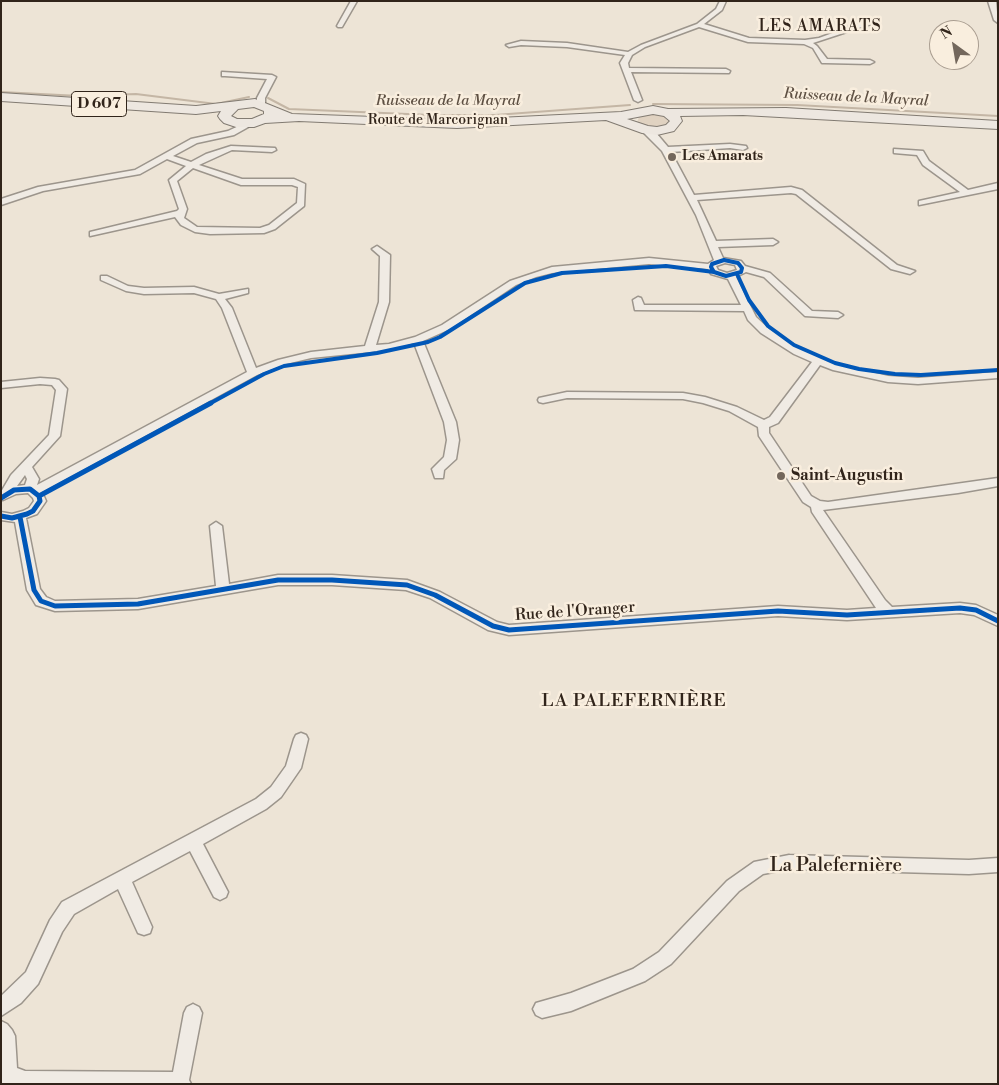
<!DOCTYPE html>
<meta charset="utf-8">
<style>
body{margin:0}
#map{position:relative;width:999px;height:1085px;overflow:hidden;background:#ede4d6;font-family:"Libre Bodoni",serif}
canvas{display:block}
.frame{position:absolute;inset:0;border:2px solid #31241a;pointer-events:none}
.north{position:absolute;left:929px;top:20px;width:50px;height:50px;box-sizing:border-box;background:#f9eede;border:1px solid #a99d90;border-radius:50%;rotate:328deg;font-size:14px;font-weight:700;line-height:20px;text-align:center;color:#31241a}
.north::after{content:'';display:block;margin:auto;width:18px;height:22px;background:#73675c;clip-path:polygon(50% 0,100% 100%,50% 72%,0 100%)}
</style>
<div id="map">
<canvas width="999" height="1085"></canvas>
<div class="frame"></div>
<div class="north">N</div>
</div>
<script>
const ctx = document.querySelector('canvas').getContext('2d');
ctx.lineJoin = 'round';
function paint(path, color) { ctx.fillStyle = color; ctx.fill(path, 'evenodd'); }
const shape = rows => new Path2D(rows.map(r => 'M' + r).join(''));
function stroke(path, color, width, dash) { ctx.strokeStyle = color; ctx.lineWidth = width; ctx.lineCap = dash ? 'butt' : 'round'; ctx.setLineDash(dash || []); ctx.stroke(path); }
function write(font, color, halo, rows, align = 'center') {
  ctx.font = font + ' "Libre Bodoni",serif'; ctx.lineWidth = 5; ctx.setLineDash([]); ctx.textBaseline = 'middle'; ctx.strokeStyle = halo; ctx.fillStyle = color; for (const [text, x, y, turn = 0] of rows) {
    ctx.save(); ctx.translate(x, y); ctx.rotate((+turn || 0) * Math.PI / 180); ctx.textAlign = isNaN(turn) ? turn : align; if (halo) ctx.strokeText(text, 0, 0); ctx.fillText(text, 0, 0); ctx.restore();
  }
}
paint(shape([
 [653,114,663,116,669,122,665,126,648,128,637,123,639,117]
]), '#e0d2c1');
stroke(shape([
 [1,92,80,96,136,94,216,104,249,97],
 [268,98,289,109,431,115,495,115,630,105],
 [653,104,797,105,998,116]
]), '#c4b6a5', 2);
const minor = shape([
 [351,1,357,1,342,27,338,27,337,26,351,1],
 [720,1,726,1,722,10,704,24,749,38,805,40,819,38,857,24,871,22,871,24,813,43,817,46,827,59,870,60,874,62,870,64,825,63,822,63,813,48,804,44,748,42,699,27,645,47,632,55,628,63,629,68,726,69,730,71,729,73,631,72,642,100,638,102,634,100,620,63,625,55,567,47,521,45,509,47,506,45,521,41,567,43,628,52,641,45,697,24,716,9,720,1],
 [222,72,272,75,276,77,265,98,265,104,261,106,257,104,257,98,267,79,225,76,222,76,222,72],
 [247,122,250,122,250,126,234,135,197,143,173,156,191,162,206,154,231,146,275,148,276,150,272,152,232,150,199,165,242,179,294,179,305,184,304,206,275,229,264,233,210,234,195,232,181,225,175,217,90,236,90,232,177,211,179,209,169,180,186,166,167,159,140,174,43,191,1,205,1,199,38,187,135,170,191,139,228,131,247,122],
 [193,168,241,185,292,185,298,187,297,203,269,225,260,228,197,227,184,218,187,209,177,181,193,168],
 [643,128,649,128,657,134,668,147,730,144,746,146,747,148,743,150,730,148,671,152,694,195,791,187,802,190,897,265,915,271,910,274,891,269,796,194,791,193,697,200,716,241,773,239,778,242,773,245,718,247,723,258,741,261,745,266,770,273,812,311,838,312,843,315,838,318,805,316,764,277,746,272,736,277,756,317,769,329,802,350,836,364,888,376,918,378,998,372,998,378,918,384,888,382,833,370,820,365,778,423,769,427,769,433,811,496,820,501,828,502,998,478,998,486,958,493,823,510,885,600,892,607,960,603,976,605,998,615,998,626,974,615,960,613,847,620,778,616,509,635,488,630,430,598,406,590,332,585,278,585,138,609,55,611,36,605,27,590,15,522,1,520,1,512,12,514,23,511,29,508,34,501,33,498,28,493,16,494,3,500,1,500,1,492,11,475,49,435,56,390,52,385,40,384,1,388,1,382,40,378,55,379,59,380,67,389,60,436,32,467,39,479,37,485,247,372,222,308,216,299,194,293,144,294,126,291,101,280,101,276,107,276,128,286,144,288,194,287,219,294,248,289,248,293,225,299,232,308,256,368,278,360,311,352,365,346,379,302,380,256,372,249,377,246,390,255,389,302,376,345,389,344,415,337,442,325,510,281,552,267,649,258,708,264,714,260,696,215,662,151,643,132,643,128],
 [725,263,735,265,737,270,727,273,718,270,716,266,725,263],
 [649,264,708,269,711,274,728,279,741,305,644,305,641,298,638,297,633,300,635,310,744,311,748,320,761,333,794,354,812,362,770,417,764,420,737,407,705,397,683,393,567,392,539,398,538,400,539,402,543,403,567,398,683,399,703,403,729,411,758,427,759,436,803,502,811,507,812,512,876,608,847,610,778,606,509,625,497,622,440,592,407,580,332,575,278,575,229,584,222,526,216,522,210,526,216,586,138,599,55,601,46,597,40,589,26,518,37,514,44,504,46,501,42,492,257,375,286,364,311,358,390,350,414,343,444,422,447,440,444,457,432,469,435,478,443,478,444,470,456,459,459,440,456,422,423,341,450,329,516,285,536,277,552,273,649,264],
 [25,475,27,479,25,485,17,486,25,475],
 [894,149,923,151,929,161,968,190,998,183,998,189,919,205,919,201,960,192,923,165,917,155,894,153,894,149],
 [301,733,306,735,308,739,301,768,281,797,266,809,203,844,228,892,226,897,220,900,214,897,190,851,132,882,152,927,150,933,144,935,138,933,118,889,74,914,62,932,38,984,21,1003,1,1016,1,996,26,972,50,920,62,902,256,799,271,787,286,766,294,739,296,735,301,733],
 [789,855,969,860,998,858,998,872,969,874,789,869,763,874,739,891,671,964,645,981,571,1011,542,1018,536,1015,533,1009,536,1003,571,993,633,969,659,952,727,881,754,862,789,855],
 [193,1004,199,1007,202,1013,189,1080,191,1084,1,1084,1,1021,7,1024,12,1030,15,1036,17,1068,25,1071,173,1072,184,1013,187,1007,193,1004]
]);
const tertiary = shape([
 [988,1,996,1,998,23,994,20,988,1]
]);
const primary = shape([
 [1,93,196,106,255,99,292,114,457,120,621,112,653,106,668,109,786,108,998,121,998,129,743,115,680,116,682,121,674,131,657,135,642,133,606,120,457,128,299,121,265,123,254,127,236,127,224,123,220,119,218,116,221,111,196,114,1,101,1,93],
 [254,107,264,111,264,114,252,119,237,119,231,116,238,109,254,107],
 [653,114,664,116,670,121,666,125,657,127,648,126,627,119,653,114]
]);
stroke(minor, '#9c958c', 3);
stroke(tertiary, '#9c958c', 3);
stroke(primary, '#827b72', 2);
paint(minor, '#f0ebe4');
paint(tertiary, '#f0ebe4');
paint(primary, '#ede7e0');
stroke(shape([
 [724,260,738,263,742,268,741,272,726,276,714,272,711,267,712,264,724,260],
 [737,274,749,300,768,326,794,345,835,363,859,369,895,374,921,375,998,370],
 [209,404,264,374,284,366,377,353,428,342,440,337,525,283,562,273,666,266,714,272]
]), '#0057b8', 4);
stroke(shape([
 [39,496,211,403],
 [1,498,14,490,30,489,39,496,40,501,33,511,27,514,12,518,1,516],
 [20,517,34,590,41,601,55,606,138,604,278,580,332,580,407,585,435,595,493,626,509,630,778,611,847,615,960,608,976,610,998,621]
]), '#0057b8', 5);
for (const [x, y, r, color] of [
 [672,157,5,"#73675c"],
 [781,476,5,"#73675c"]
]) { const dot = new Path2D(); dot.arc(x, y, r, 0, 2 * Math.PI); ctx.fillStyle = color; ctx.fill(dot); stroke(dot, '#f9eede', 2); }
write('14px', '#31241a', '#f9eede', [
 ["Route de Marcorignan",438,121]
]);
write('bold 14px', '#31241a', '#f9eede', [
 ["Les Amarats",682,157]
], 'left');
write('italic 15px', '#5e5043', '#f9eede', [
 ["Ruisseau de la Mayral",856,98,3],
 ["Ruisseau de la Mayral",448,101]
]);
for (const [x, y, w] of [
 [99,104,55]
]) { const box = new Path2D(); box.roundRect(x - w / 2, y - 12.5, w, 25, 4); ctx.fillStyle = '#f9eede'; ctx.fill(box); stroke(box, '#31241a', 1); }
write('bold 15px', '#31241a', null, [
 ["D 607",99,104]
]);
ctx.letterSpacing = '1px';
write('16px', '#31241a', '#f9eede', [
 ["LES AMARATS",820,27]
]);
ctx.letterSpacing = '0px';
write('bold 16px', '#31241a', '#f9eede', [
 ["Saint-Augustin",791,476]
], 'left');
write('16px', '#31241a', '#f9eede', [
 ["Rue de l'Oranger",575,612,-4]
]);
ctx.letterSpacing = '1px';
write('18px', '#31241a', '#f9eede', [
 ["LA PALEFERNIÈRE",634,702]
]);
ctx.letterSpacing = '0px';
write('19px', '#31241a', '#f9eede', [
 ["La Palefernière",836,866]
]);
</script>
